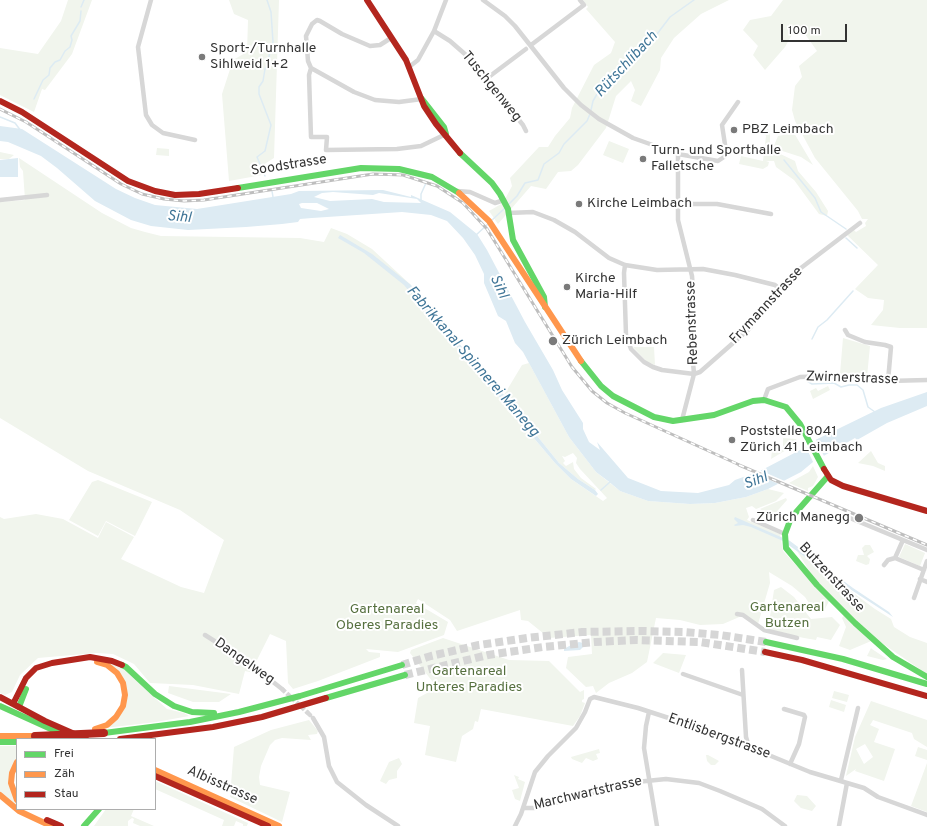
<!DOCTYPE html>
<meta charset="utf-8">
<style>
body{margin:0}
#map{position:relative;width:927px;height:826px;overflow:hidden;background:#fff;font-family:Overpass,sans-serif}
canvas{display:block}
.legend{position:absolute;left:16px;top:738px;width:140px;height:72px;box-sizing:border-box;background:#fff;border:1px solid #adadad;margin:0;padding:5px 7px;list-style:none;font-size:12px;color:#333}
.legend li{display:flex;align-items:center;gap:8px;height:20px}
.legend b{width:20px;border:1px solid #adadad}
.scale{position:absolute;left:781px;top:24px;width:66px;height:18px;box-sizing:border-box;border:2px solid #333;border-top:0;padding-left:5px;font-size:12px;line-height:14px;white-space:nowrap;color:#333;-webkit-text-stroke:3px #fff;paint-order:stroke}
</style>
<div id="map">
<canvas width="927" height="826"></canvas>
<ul class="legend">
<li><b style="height:5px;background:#63d668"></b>Frei</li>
<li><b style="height:5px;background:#ff974d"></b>Zäh</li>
<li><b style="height:5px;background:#b3261e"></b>Stau</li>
</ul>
<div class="scale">100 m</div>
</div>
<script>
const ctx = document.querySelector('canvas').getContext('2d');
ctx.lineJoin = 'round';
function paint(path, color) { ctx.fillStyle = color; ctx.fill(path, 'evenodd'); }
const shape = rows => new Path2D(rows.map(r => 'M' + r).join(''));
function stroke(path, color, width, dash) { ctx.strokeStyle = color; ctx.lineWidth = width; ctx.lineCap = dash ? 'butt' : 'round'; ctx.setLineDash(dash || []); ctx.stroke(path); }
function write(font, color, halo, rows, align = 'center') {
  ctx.font = font + ' Overpass,sans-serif'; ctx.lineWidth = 4; ctx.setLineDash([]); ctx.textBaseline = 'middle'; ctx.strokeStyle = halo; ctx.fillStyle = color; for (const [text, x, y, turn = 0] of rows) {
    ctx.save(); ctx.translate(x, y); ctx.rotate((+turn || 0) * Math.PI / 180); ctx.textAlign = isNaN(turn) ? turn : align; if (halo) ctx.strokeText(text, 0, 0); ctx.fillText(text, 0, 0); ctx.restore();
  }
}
paint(shape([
 [68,0,92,0,72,54,45,90,42,89,34,112,0,95,0,48,38,54,61,21],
 [229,0,279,0,274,158,263,165,262,175,229,181,222,94,233,60,247,52,248,20,234,14],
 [583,0,729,0,701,14,674,38,661,58,660,70,641,106,631,101,635,90,631,81,616,96,606,128,578,165,571,171,558,172,546,189,531,186,498,224,489,211,503,203,512,186,510,178,539,147,548,147,555,136,570,118,572,108,594,65,611,53,615,42,586,9,588,7],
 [783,0,927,0,927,328,900,328,871,325,883,310,884,300,868,298,855,289,878,265,847,235,853,229,856,232,866,226,865,223,868,219,862,219,858,211,815,158,795,121,792,110,795,86,802,77,799,66,817,51,798,24,785,47,765,70,753,55,758,46,743,30,750,20,771,16],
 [765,128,768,129,770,132,770,149,795,161,798,171,816,192,828,211,827,216,819,214,794,180,776,167,774,161,766,161,769,162,768,166,763,169,739,164,741,156,763,161,766,136,764,133],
 [794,133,813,165,801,157,773,148,778,136],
 [609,141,629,149,623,163,603,155],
 [157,148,169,149,169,156,156,155],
 [0,152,14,155,9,159,0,159],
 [19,158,102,213,131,228,145,232,161,236,300,238,324,242,331,228,347,234,372,249,411,285,456,347,555,463,571,479,603,501,607,498,580,469,576,463,577,458,573,453,565,457,562,456,565,461,563,463,566,466,573,462,574,469,581,478,596,489,595,490,578,479,559,463,504,395,522,365,529,363,569,437,596,472,620,491,648,501,690,504,715,503,746,497,768,489,784,493,776,501,756,509,752,506,746,508,749,517,747,520,780,534,783,551,829,601,825,609,812,608,805,597,792,586,769,572,770,583,758,624,744,615,723,624,700,625,680,620,656,618,647,662,632,673,609,683,596,693,593,686,586,687,566,668,568,657,592,654,591,635,549,638,528,621,521,620,520,610,457,631,450,620,418,599,416,603,448,622,444,635,398,652,366,649,369,652,380,653,380,657,318,681,293,689,288,683,286,641,270,634,255,664,256,670,254,673,245,671,239,694,193,685,150,683,134,664,113,654,96,653,38,658,20,675,12,692,5,695,0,693,0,517,4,519,36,514,63,519,98,538,106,522,134,537,121,559,181,587,204,593,224,540,180,510,88,471,0,418,0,202,25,200,23,171,20,167],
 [843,338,870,346,867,377,840,374],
 [633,347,654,347,655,365,647,362],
 [828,386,830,390,813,399,810,391,816,388,818,391],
 [783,438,796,439,798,443,771,459,772,450,783,450],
 [871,451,878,463,885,466,885,471,873,466,858,463],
 [813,466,818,477,813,486,808,488,808,491,789,483,809,472],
 [98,480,152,502,135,536,106,521,98,536,69,520,92,482],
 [786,498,787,500,772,517,765,514,765,512,760,509],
 [905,544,925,553,920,566,899,557],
 [865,545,870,545,874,552,867,556,870,559,869,564,866,565,856,561,858,555,864,555,862,548],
 [797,551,875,609,891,619,894,627,910,637,927,643,927,674,876,639,850,650,839,646,846,627,842,618,846,613,816,582],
 [781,587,794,597,811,619,832,617,840,625,831,640,817,637,816,640,804,638,768,630,774,590],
 [443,638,509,660,549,661,580,692,584,690,584,699,582,700,582,702,585,703,580,716,573,726,481,709,478,722,475,721,473,729,462,736,456,762,425,755,430,726,414,723,418,698,436,688,436,686,410,653,411,650],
 [871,648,872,649,887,659,883,660,867,656],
 [663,653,686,655,679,673,653,663],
 [109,663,120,666,167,709,184,713,189,716,156,722,105,728,128,697],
 [169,686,231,694,219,702,193,702,168,693],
 [834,691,849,695,847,702,832,698],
 [831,700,846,705,844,712,829,707],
 [871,701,927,720,927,747,914,739,912,733,873,720,872,722,870,725,879,729,874,742,895,749,884,781,855,771,856,769,846,776,855,737],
 [865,744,873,757,864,764,856,749],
 [309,720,318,731,317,734,308,735,311,740,282,738,275,740,270,745,261,766,259,777,260,785,290,792,282,822,230,797,234,747,271,730],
 [0,746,17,746,17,759,10,773,17,807,0,792],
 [918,747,927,750,927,760,915,756],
 [599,749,600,753,596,754,598,759,593,761,586,758,582,763,572,759,571,757],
 [706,755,708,755,719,761,715,765,711,765,707,761],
 [399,758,402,764,397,771,397,778,389,780,386,784,380,781,389,762],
 [927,763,927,812,911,806],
 [514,775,519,777,518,779,525,782,520,801,515,799,512,790,519,788],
 [155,781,248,823,247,826,243,826,243,824,236,821,234,826,222,826,224,820,155,789],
 [797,795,807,796,816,806,812,811,801,808,794,801],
 [106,809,134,809,131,816,154,826,140,826,133,823,134,819,132,818,128,821,128,826,94,826]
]), '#f1f5ed');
paint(shape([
 [0,126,22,129,116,189,135,198,155,205,197,209,291,194,299,191,383,190,411,197,411,195,450,212,477,234,487,250,525,322,553,370,562,390,583,423,583,429,589,442,600,450,597,442,628,478,661,491,698,493,729,485,735,480,760,471,802,449,805,445,881,408,927,392,927,406,887,423,857,440,855,438,813,462,801,472,768,489,746,497,715,503,690,504,648,501,620,491,608,481,596,472,569,437,523,352,515,343,506,321,498,316,484,283,484,274,475,255,463,238,447,221,431,215,402,212,312,218,300,219,298,222,282,224,246,227,188,230,151,226,131,220,95,201,57,168,41,156,8,142,0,141],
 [333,192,373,195,379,193,417,199,421,203,384,202,372,199,330,201,314,197,322,193],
 [302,203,317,203,329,209,321,211,301,208,299,204],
 [18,158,18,177,0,177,0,160],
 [340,235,372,254,411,285,416,294,504,395,559,463,578,479,595,490,598,494,596,496,571,479,555,463,404,285,364,253,338,238],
 [735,517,790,541,853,588,889,612,893,617,842,584,783,541,751,527,743,525,735,526,734,525,738,523,734,519],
 [579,642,583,643,583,647,580,650,564,651,564,649,571,645]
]), '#ddebf3');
paint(shape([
 [815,438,825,458,814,464,804,443],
 [757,469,787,482,781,485,751,472]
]), '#fff');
stroke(shape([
 [81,7,84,0],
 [34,99,43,80,49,75,50,68,55,62,60,60,65,51,70,47,72,40,71,36,80,21,81,11],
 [591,110,593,101,600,89,616,72,644,51,670,17,694,0],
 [0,117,15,123,21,131],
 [784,160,815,198,821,212,846,229],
 [265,176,257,157,265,151,271,125,259,94,259,87,263,81,265,69,270,61,269,56,273,42,271,12,267,0],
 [272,191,273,197],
 [421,200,421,194,426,183],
 [507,206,517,196,525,183,538,180,544,164,559,153,564,144,587,121,590,114],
 [491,221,505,208],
 [475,236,489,223],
 [846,238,857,248],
 [812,339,818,327,827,320,853,291],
 [807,381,812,384,834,383,841,387,849,385,857,385,863,390,868,407,875,412],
 [601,490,610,482]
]), '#ddebf3', 1.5);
stroke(shape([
 [282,689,308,713]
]), '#d6d6d6', 4.5, [4.5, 2]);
stroke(shape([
 [402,665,431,656,479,645,527,638,582,632,642,631,684,632,720,635,766,642],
 [405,675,488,655,543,647,595,642,636,640,700,642,765,652]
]), '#d6d6d6', 8, [8, 4]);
stroke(shape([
 [151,0,138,47,146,115,152,125,163,133,195,140],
 [483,0,505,16,515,26,564,88,581,105,599,119,633,138,678,154,718,161,724,157,726,151,722,125,738,102],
 [434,31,450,41,466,55,523,125,526,131],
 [391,38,380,45,370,46,342,34,320,21,317,20,312,24,306,36,308,61,311,68,309,75,311,137,327,137,326,150,397,149,421,146,446,134],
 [531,45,584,5,580,0],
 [409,67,418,60,434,31,446,0],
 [311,68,354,92,375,100,399,102,422,99],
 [486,79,526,49],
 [678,154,678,220,692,276,693,290,690,328,694,374,682,420],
 [457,191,470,192,495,203,504,200],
 [0,200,47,195],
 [678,204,717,204,771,214],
 [508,213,533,212,554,220,575,232,609,258,625,265,657,270,703,269,735,275,775,285,780,289],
 [625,265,624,273,626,335,631,349,644,362,653,367,662,370,694,374,700,372,749,329,780,289,797,271,860,223],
 [845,330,848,335,865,342,885,345,891,347,888,381],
 [764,400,768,389,800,377,827,376,888,381,927,380],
 [845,516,927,550],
 [753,520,785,534],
 [903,540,895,558,924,570],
 [884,565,888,560,895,558],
 [920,579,927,582],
 [914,598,927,561],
 [737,614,743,615,764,630,797,638],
 [205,635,249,663,282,689],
 [742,670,746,737,749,747],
 [683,674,743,695],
 [784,709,804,715,805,717,799,744,790,764],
 [649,712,646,726,644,748,657,826],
 [308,713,310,715],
 [313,718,324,737,329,766,337,782,366,805,398,826],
 [841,780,858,708],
 [523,808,536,808,627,783,666,779,699,783,720,791,762,809,785,826],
 [515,826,521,814,535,772,548,756,576,728,585,712,590,699,594,697,638,708,721,735,745,747,754,749,810,772,864,788,878,797,927,815],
 [839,826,847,783]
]), '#d7d7d7', 4.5);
stroke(shape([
 [422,99,444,127,446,134],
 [460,153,492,183,500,194,508,209,513,240,544,297,545,307],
 [238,188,361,168,399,169,432,177,459,193],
 [581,361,601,386,613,396,654,417,673,421,714,415,753,401,764,400,786,407,800,424,824,469],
 [828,476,791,518,785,534,786,548,817,585,855,623,893,657,927,677],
 [766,642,843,659,927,684],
 [122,665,126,667,155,694,174,706,192,712,214,713],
 [326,698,405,675],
 [0,706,73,739],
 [19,707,26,689],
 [104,733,190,722,239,712,300,696,402,665],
 [0,742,17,742],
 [84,826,99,809]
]), '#63d668', 6);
stroke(shape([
 [459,193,489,221,581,361],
 [95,729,107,725,116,717,123,706,125,695,123,683,117,673,107,665,97,662],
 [0,736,35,736],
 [17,762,12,773,11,783,17,800],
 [155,770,279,826],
 [0,795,19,811,51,826]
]), '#ff974d', 6);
stroke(shape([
 [367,0,406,60,424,106,436,124,460,153],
 [0,101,22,112,128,181,155,191,175,195,199,194,238,188],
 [824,469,831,480,843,486,927,511],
 [765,652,802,660,927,696],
 [0,697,45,721,86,739],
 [13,704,26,678,36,668,52,663,90,657,112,661,122,665],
 [120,739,213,727,262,717,326,698],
 [155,776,268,826],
 [47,820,61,826]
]), '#b3261e', 6);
const rail = shape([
 [0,109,26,122,121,184,142,194,164,199,184,201,204,200,373,174,403,175,437,186,463,203,487,229,572,367,592,391,607,403,625,413,744,467],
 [739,465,927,545]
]);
stroke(rail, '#bebebe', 3);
stroke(rail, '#fff', 1.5, [4.5]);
stroke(shape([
 [35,736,104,733]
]), '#b3261e', 8);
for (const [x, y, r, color] of [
 [202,57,4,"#7a7a7a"],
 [734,130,4,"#7a7a7a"],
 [643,159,4,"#7a7a7a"],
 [579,204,4,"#7a7a7a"],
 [567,287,4,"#7a7a7a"],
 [553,341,5,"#7a7a7a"],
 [732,440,4,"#7a7a7a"],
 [859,518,5,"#7a7a7a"]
]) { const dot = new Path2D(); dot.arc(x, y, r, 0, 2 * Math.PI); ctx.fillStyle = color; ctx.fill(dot); stroke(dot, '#fff', 1.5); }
write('14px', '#333', '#fff', [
 ["Sport-/Turnhalle",210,49],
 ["Sihlweid 1+2",210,65],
 ["PBZ Leimbach",742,130],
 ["Turn- und Sporthalle",651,151],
 ["Falletsche",651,167],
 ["Kirche Leimbach",587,204],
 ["Kirche",575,279],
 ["Maria-Hilf",575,295],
 ["Zürich Leimbach",562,341],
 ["Poststelle 8041",740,432],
 ["Zürich 41 Leimbach",740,448],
 ["Zürich Manegg",850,518,"right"]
], 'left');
write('14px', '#333', '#fff', [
 ["Tuschgenweg",491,87,51],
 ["Soodstrasse",289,166,-9],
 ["Frymannstrasse",767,306,-47],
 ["Rebenstrasse",693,323,-92],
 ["Zwirnerstrasse",852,379,2],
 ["Butzenstrasse",831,578,47],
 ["Dangelweg",244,662,35],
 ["Entlisbergstrasse",719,737,20],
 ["Albisstrasse",222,786,24],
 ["Marchwartstrasse",588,794,-13]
]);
write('14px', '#56703f', '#fff', [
 ["Gartenareal",787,608],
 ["Butzen",787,624],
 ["Gartenareal",387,610],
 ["Oberes Paradies",387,626],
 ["Gartenareal",469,672],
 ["Unteres Paradies",469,688]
]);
write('italic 15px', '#3f7597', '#fff', [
 ["Rütschlibach",627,65,-47],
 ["Sihl",179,218,5],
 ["Sihl",498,287,65],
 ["Fabrikkanal Spinnerei Manegg",472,362,49],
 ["Sihl",756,482,-21]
]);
</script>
